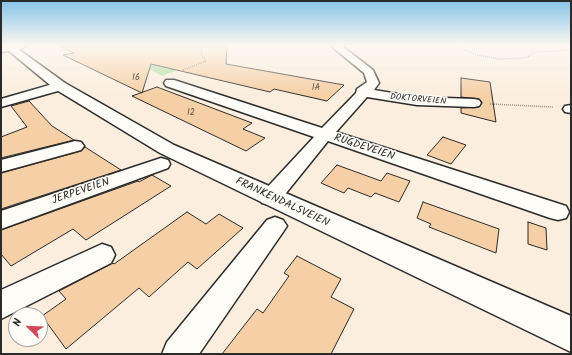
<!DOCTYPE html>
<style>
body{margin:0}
#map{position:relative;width:572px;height:355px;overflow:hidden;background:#fbeede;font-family:Kalam,sans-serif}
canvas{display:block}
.frame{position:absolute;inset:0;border:2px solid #2b2b2b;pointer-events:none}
.north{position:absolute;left:8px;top:307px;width:40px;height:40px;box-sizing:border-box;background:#fdfcf7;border:1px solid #a9a8a5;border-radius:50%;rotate:293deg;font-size:11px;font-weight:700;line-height:16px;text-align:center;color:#2b2b2b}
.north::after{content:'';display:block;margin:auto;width:14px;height:18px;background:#d1495b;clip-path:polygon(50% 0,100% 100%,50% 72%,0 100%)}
</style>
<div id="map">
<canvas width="572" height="355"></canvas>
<div class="frame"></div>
<div class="north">N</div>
</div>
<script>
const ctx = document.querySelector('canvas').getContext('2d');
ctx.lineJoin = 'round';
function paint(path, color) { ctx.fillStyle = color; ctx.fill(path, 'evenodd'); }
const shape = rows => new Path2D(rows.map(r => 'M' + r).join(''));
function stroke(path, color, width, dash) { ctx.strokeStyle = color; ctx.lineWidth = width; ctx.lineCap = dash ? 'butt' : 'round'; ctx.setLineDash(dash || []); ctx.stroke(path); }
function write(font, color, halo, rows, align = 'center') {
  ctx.font = font + ' Kalam,sans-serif'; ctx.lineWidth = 3; ctx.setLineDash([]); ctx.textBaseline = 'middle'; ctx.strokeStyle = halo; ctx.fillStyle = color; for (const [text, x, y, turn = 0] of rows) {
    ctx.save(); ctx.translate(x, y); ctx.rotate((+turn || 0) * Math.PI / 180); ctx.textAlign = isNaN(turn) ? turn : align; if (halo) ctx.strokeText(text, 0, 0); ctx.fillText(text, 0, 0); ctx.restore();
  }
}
paint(shape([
 [179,46,194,46,201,61,162,76,142,65]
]), '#aedfa0');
const building = shape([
 [59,46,227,46,226,64,344,85,327,101,274,89,270,92,151,64,142,93,63,55,74,53,59,46],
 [461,78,490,82,496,122,461,113,461,108,479,107,482,102,479,99,461,97,461,78],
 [157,87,252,123,243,129,265,138,246,151,132,96,157,87],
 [29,101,52,126,74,140,1,158,1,137,27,127,11,106,29,101],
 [443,137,466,145,451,164,427,155,443,137],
 [85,147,121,170,1,209,1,173,81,151,85,147],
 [337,165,381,181,387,173,410,181,399,202,375,193,371,197,348,188,344,193,321,183,337,165],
 [152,175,171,186,86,240,73,229,11,266,1,254,1,230,138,181,139,182,152,175],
 [423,202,499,229,496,253,429,227,431,224,417,218,423,202],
 [187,212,206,224,219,214,243,228,197,269,188,262,149,297,139,288,66,349,42,316,66,299,59,291,113,263,114,264,187,212],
 [528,222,546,228,547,250,528,244,528,222],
 [297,256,341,279,331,297,354,309,331,354,222,354,257,309,263,313,289,276,284,273,297,256]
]);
paint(building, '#f5cfa5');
stroke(building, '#2b2b2b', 1);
const street = shape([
 [1,46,26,46,21,49,1,52,1,46],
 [331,46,342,46,373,70,379,83,374,90,417,97,474,99,479,100,481,103,479,106,474,107,417,105,367,97,336,132,566,206,569,212,566,218,558,220,550,218,328,141,278,203,270,205,262,203,259,198,262,193,314,137,166,86,164,83,166,80,174,80,322,128,356,93,357,89,367,82,364,73,331,46],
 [60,82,65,83,66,86,65,89,1,107,1,99,60,82],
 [571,105,571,113,565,112,563,109,565,106,571,105],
 [75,141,81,142,84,146,81,150,1,172,1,160,75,141],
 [161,158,168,160,170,164,168,168,1,229,1,211,161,158],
 [275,217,283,220,287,226,283,232,199,354,162,354,167,342,267,220,275,217],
 [102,244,111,247,115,255,111,263,1,319,1,290,102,244]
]);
const secondary = shape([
 [3,46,14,46,65,83,174,145,571,316,571,352,160,153,55,89,3,46]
]);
stroke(street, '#2b2b2b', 3);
stroke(secondary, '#2b2b2b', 3);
stroke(shape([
 [455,46,477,55,499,59,526,58,534,52,571,50],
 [183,70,206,61,202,56,201,46],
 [490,104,553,107]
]), '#2b2b2b', 1.5, [0.5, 1.5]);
paint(street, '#fdfcf7');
paint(secondary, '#fdfcf7');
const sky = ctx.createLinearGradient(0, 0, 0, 95);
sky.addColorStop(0, '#83c3e8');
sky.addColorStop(0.48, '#fdf7f0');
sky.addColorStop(1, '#fdf7f000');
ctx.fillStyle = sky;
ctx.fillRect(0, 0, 572, 95);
write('9px', '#5e544a', null, [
 ["16",136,78],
 ["1A",316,88],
 ["12",191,113]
]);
write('9px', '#2b2b2b', '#fdfcf7', [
 ["DOKTORVEIEN",418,100,5]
]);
write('11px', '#2b2b2b', '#fdfcf7', [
 ["RUGDEVEIEN",364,148,18],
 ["JERPEVEIEN",81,192,-19],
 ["FRANKENDALSVEIEN",282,203,25]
]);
</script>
